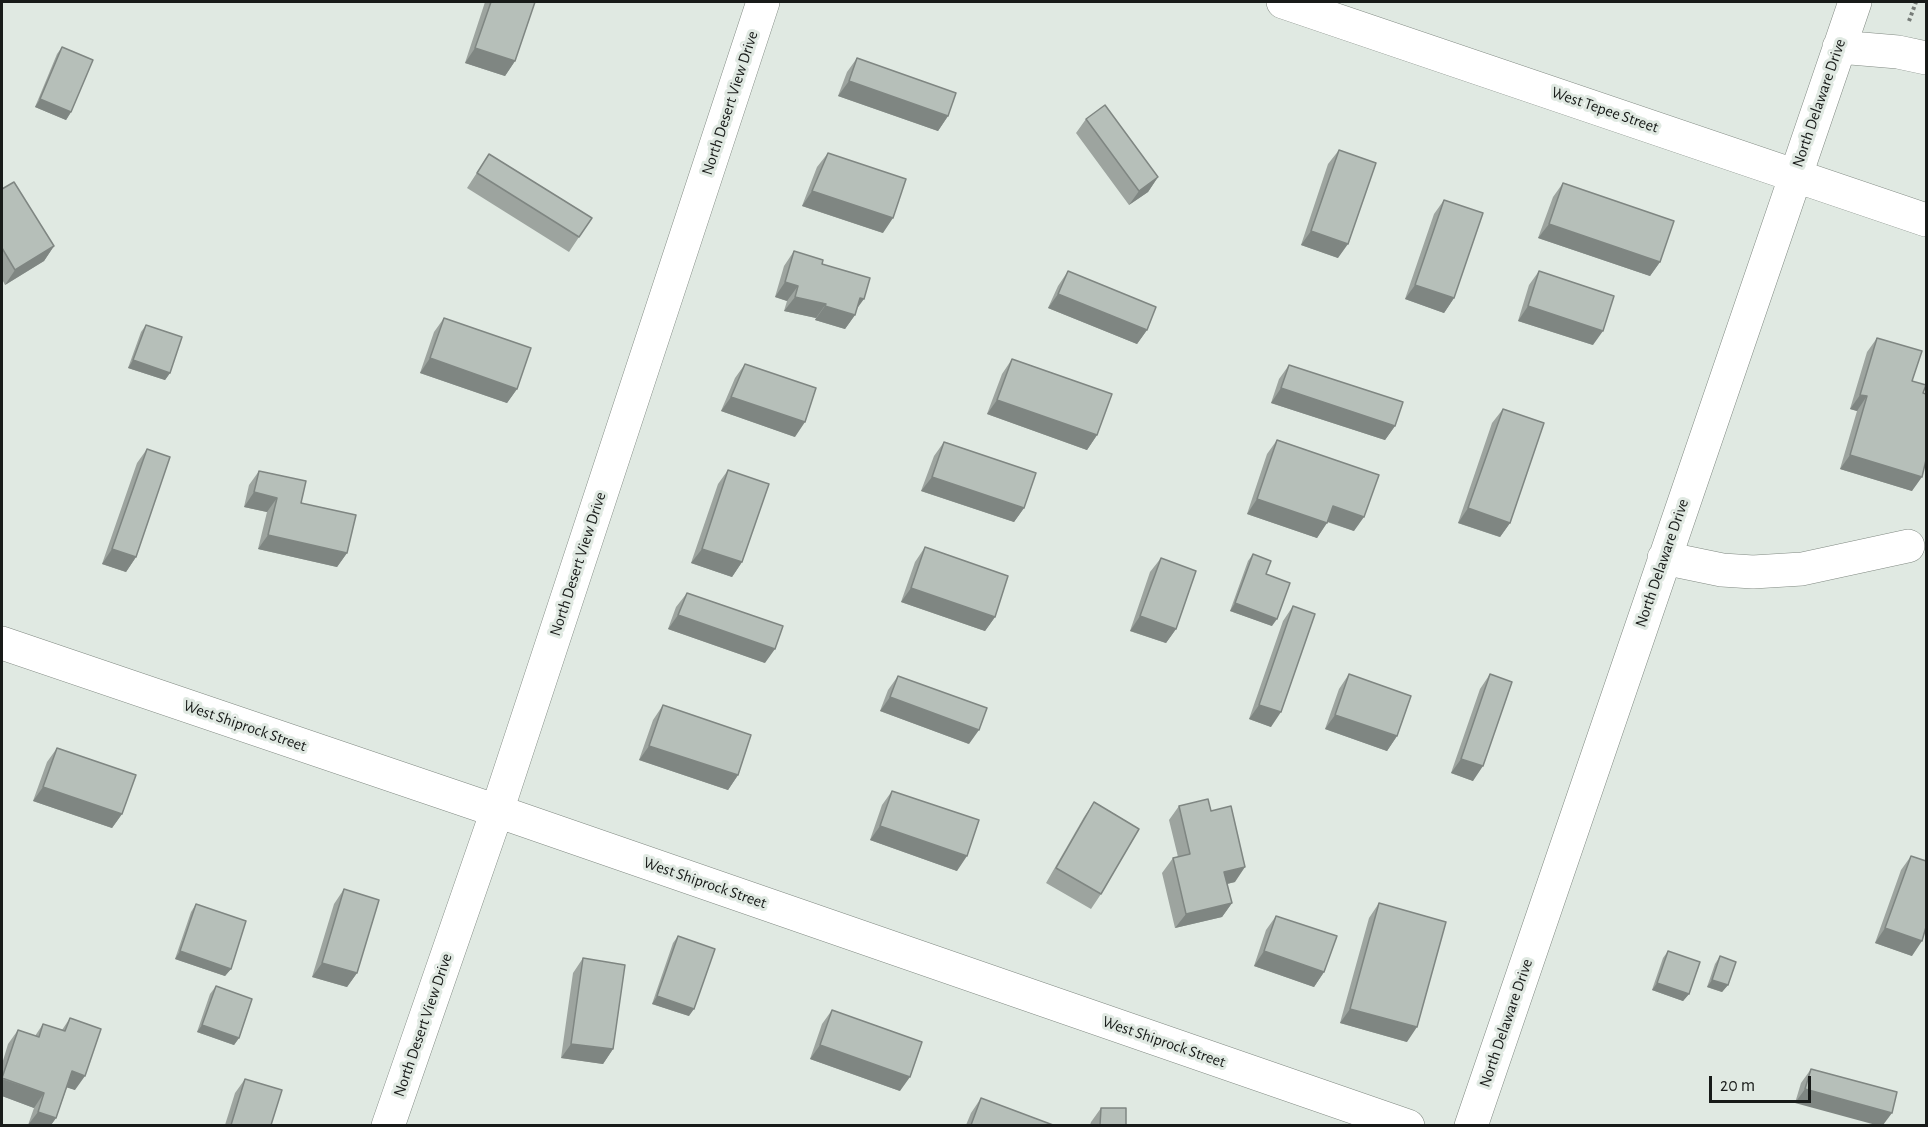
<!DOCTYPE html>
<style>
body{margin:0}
#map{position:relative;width:1928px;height:1127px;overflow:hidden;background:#e0e9e2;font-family:"Alegreya Sans",sans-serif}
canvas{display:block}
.frame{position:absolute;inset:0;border:3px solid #181b19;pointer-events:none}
.scale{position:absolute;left:1709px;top:1076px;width:102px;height:27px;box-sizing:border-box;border:3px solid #181b19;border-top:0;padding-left:8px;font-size:18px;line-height:21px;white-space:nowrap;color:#181b19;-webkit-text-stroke:4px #e0e9e2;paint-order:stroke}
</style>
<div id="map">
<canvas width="1928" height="1127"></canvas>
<div class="frame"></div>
<div class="scale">20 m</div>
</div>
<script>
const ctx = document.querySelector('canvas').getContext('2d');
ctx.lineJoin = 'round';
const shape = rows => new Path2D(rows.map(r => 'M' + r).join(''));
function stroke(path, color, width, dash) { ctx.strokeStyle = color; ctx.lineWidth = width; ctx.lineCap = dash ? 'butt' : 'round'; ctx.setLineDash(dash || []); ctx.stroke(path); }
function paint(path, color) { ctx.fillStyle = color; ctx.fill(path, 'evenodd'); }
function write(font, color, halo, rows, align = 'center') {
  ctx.font = font + ' "Alegreya Sans",sans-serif'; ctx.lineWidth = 6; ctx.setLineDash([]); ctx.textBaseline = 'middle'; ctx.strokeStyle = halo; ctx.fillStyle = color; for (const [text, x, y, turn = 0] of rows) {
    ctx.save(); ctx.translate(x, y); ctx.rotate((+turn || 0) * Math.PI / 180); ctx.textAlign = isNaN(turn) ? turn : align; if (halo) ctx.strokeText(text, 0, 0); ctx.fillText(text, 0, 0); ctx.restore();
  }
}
const minor = shape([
 [1283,2,1926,220],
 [1839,47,1898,52,1926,58],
 [1664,558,1722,570,1753,572,1802,569,1908,546],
 [2,643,497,811,1408,1126],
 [388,1126,497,811,763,2],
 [1471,1126,1855,2]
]);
stroke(minor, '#808982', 34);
stroke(shape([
 [1909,21,1916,2]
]), '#767c78', 4, [3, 3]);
stroke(minor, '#fff', 33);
paint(shape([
 [485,2,535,2,515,61,505,76,465,63],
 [62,47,71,112,66,120,35,107,57,54],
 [857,58,948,116,938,131,838,96,847,72],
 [1086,119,1158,177,1148,192,1129,205,1076,133],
 [1339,150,1338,258,1301,245,1328,164],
 [828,153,883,233,802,206,817,167],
 [489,154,579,237,569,252,467,188],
 [1563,183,1660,262,1650,276,1538,238,1553,197],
 [2,189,54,246,44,261,5,285,2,279],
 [1444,200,1454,298,1444,313,1405,299,1434,214],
 [794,251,822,264,856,310,855,315,845,329,815,320,816,318,784,311,787,301,775,297,784,266],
 [1068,271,1147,330,1137,344,1048,308,1058,286],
 [1539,271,1593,345,1518,321,1529,285],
 [444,318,517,389,507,403,420,373,434,332],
 [146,325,170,373,165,380,128,368,141,332],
 [1877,338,1923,393,1912,491,1840,469,1857,411,1850,409,1867,352],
 [1012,359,1097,435,1087,450,987,414,1002,374],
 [745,364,795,437,721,411,735,378],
 [1289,365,1395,426,1385,440,1271,403,1279,379],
 [1503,409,1510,523,1500,537,1458,523,1492,423],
 [1277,440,1354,531,1327,522,1317,538,1247,514,1267,454],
 [944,442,1024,508,1014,522,921,491,934,456],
 [147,449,136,557,126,572,102,564,137,463],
 [728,470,742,562,732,577,691,563,718,484],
 [259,471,347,553,337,567,258,549,267,512,244,507,249,485],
 [925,547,995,617,985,631,901,602,915,562],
 [1253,554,1266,574,1272,626,1230,611,1248,561],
 [1161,558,1176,629,1166,643,1130,631,1150,572],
 [687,593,765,663,668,629,676,607],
 [1293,606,1271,727,1249,719,1283,621],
 [1349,674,1397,736,1387,751,1325,729,1339,689],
 [1490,674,1473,781,1451,773,1480,689],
 [898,676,969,744,880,711,888,690],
 [663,705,738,775,728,790,639,760,653,720],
 [57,748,122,814,112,828,33,801,47,762],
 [892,791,957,871,870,840,882,805],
 [1094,802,1101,894,1091,909,1046,883,1084,817],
 [1179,806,1211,811,1235,882,1227,884,1232,903,1222,917,1175,928,1162,873,1173,858,1178,857,1169,820],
 [1911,856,1912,956,1875,943,1901,870],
 [344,889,357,973,347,987,312,977,334,904],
 [1379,903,1407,1042,1340,1023,1369,918],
 [196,904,231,969,225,976,175,959,191,912],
 [1276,916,1324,972,1314,987,1254,966,1266,930],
 [678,936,689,1016,652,1004,673,943],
 [1668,951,1689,994,1683,1001,1652,990,1663,958],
 [1720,956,1728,985,1722,992,1707,987,1715,964],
 [583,958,613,1049,603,1064,561,1058,573,973],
 [216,986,239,1038,234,1045,197,1032,210,994],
 [832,1010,900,1091,810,1059,822,1024],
 [70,1018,75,1090,67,1087,56,1118,51,1125,28,1125,34,1108,2,1096,2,1064,8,1044,18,1030,35,1036,43,1024,62,1030],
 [1811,1069,1897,1092,1795,1103,1801,1083],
 [245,1079,271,1125,225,1125,235,1093],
 [981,1098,1053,1125,966,1125,971,1113],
 [1101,1108,1126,1125,1090,1125,1091,1122]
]), '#9da49f');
paint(shape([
 [475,48,515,61,505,76,465,63],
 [849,81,948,116,938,131,838,96],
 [40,99,71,112,66,120,35,107],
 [1158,177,1148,192,1129,205,1139,191],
 [812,191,893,218,883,233,802,206],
 [1549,224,1660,262,1650,276,1538,238],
 [1311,231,1348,244,1338,258,1301,245],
 [54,246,44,261,5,285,15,270],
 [785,282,798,286,787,301,775,297],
 [1415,285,1454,298,1444,313,1405,299],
 [1058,294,1147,330,1137,344,1048,308],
 [795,297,826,304,816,318,784,311],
 [860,298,864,299,853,314],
 [825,306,855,315,845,329,815,320],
 [1528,306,1603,331,1593,345,1518,321],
 [430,358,517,389,507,403,420,373],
 [133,360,170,373,165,380,128,368],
 [1281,388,1395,426,1385,440,1271,403],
 [1860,395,1867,396,1857,411,1850,409],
 [731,397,805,422,795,437,721,411],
 [997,400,1097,435,1087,450,987,414],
 [1850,455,1922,477,1912,491,1840,469],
 [932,477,1024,508,1014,522,921,491],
 [254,492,277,498,267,512,244,507],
 [1257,499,1327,523,1317,538,1247,514],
 [1333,506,1364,517,1354,531,1323,520],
 [1468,508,1510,523,1500,537,1458,523],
 [268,535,347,553,337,567,258,549],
 [112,549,136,557,126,572,102,564],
 [702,549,742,562,732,577,691,563],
 [911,588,995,617,985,631,901,602],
 [1235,603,1277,619,1272,626,1230,611],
 [678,615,775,649,765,663,668,629],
 [1140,616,1176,629,1166,643,1130,631],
 [890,697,979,730,969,744,880,711],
 [1259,705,1281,712,1271,727,1249,719],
 [1335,715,1397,736,1387,751,1325,729],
 [649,746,738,775,728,790,639,760],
 [1461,759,1483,766,1473,781,1451,773],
 [43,787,122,814,112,828,33,801],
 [880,826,967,856,957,871,870,840],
 [1245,867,1235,882,1214,887,1224,872],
 [1232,903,1222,917,1175,928,1186,914],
 [1885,928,1922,941,1912,956,1875,943],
 [180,951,231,969,225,976,175,959],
 [1264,951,1324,972,1314,987,1254,966],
 [322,963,357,973,347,987,312,977],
 [1712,980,1728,985,1722,992,1707,987],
 [1657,983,1689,994,1683,1001,1652,990],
 [657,996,694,1009,689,1016,652,1004],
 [1350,1009,1417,1027,1407,1042,1340,1023],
 [202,1025,239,1038,234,1045,197,1032],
 [571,1044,613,1049,603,1064,561,1058],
 [820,1045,910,1077,900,1091,810,1059],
 [72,1071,85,1076,75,1090,62,1086],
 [2,1079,44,1093,34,1108,2,1096],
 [1805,1089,1892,1113,1883,1125,1876,1125,1795,1103],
 [38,1112,56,1118,51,1125,28,1125]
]), '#7f8682');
const building = shape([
 [491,2,535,2,515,61,475,48,491,2],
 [62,47,93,60,71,112,40,99,62,47],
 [857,58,956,93,948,116,849,81,857,58],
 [1105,105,1158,177,1139,191,1086,119,1105,105],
 [1339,150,1376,163,1348,244,1311,231,1339,150],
 [828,153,906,179,893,218,812,191,828,153],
 [489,154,592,218,579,237,477,173,489,154],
 [14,182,54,246,15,270,2,248,2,189,14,182],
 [1563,183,1674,221,1660,262,1549,224,1563,183],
 [1444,200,1483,213,1454,298,1415,285,1444,200],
 [794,251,823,260,822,264,870,278,864,299,860,298,855,315,825,306,826,304,795,297,798,286,785,282,794,251],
 [1068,271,1156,307,1147,330,1058,294,1068,271],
 [1539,271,1614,296,1603,331,1528,306,1539,271],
 [444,318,531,348,517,389,430,358,444,318],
 [146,325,182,337,170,373,133,360,146,325],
 [1877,338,1922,351,1912,381,1926,385,1923,393,1926,394,1926,460,1922,477,1850,455,1867,396,1860,395,1877,338],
 [1012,359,1112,394,1097,435,997,400,1012,359],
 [745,364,816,388,805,422,731,397,745,364],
 [1289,365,1403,402,1395,426,1281,388,1289,365],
 [1503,409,1544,423,1510,523,1468,508,1503,409],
 [1277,440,1379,475,1364,517,1333,506,1327,523,1257,499,1277,440],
 [944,442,1036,473,1024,508,932,477,944,442],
 [147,449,170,457,136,557,112,549,147,449],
 [728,470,769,484,742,562,702,549,728,470],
 [259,471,306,481,301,503,356,515,347,553,268,535,277,498,254,492,259,471],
 [925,547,1008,576,995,617,911,588,925,547],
 [1253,554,1271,561,1266,574,1290,583,1277,619,1235,603,1253,554],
 [1161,558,1196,571,1176,629,1140,616,1161,558],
 [687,593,783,626,775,649,678,615,687,593],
 [1293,606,1315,614,1281,712,1259,705,1293,606],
 [1349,674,1411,696,1397,736,1335,715,1349,674],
 [1490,674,1512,682,1483,766,1461,759,1490,674],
 [898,676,987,708,979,730,890,697,898,676],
 [663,705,751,735,738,775,649,746,663,705],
 [57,748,136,775,122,814,43,787,57,748],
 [892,791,979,820,967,856,880,826,892,791],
 [1208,799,1211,811,1231,806,1245,867,1224,872,1232,903,1186,914,1173,858,1190,854,1179,806,1208,799],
 [1094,802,1139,829,1101,894,1056,868,1094,802],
 [1911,856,1926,861,1926,927,1922,941,1885,928,1911,856],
 [344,889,379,900,357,973,322,963,344,889],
 [1379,903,1446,922,1417,1027,1350,1009,1379,903],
 [196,904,246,921,231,969,180,951,196,904],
 [1276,916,1337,936,1324,972,1264,951,1276,916],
 [678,936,715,949,694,1009,657,996,678,936],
 [1668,951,1700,962,1689,994,1657,983,1668,951],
 [1720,956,1736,962,1728,985,1712,980,1720,956],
 [583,958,625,965,613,1049,571,1044,583,958],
 [216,986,252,999,239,1038,202,1025,216,986],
 [832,1010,922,1042,910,1077,820,1045,832,1010],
 [70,1018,101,1029,85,1076,72,1071,56,1118,38,1112,44,1093,2,1078,18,1030,39,1037,43,1024,65,1031,70,1018],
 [1811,1069,1897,1092,1892,1113,1805,1089,1811,1069],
 [245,1079,282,1090,271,1125,231,1125,245,1079],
 [981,1098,1053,1125,971,1125,981,1098],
 [1101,1108,1126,1108,1126,1125,1100,1125,1101,1108]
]);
paint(building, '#b6bfb9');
stroke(building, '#7f8682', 1.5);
write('16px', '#181b19', '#e0e9e2', [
 ["North Desert View Drive",730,103,-72],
 ["North Delaware Drive",1819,103,-71],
 ["West Tepee Street",1605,110,19],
 ["North Delaware Drive",1662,563,-71],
 ["North Desert View Drive",578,564,-72],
 ["West Shiprock Street",245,726,19],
 ["West Shiprock Street",705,883,19],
 ["North Delaware Drive",1506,1023,-71],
 ["North Desert View Drive",423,1025,-71],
 ["West Shiprock Street",1164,1042,19]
]);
</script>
